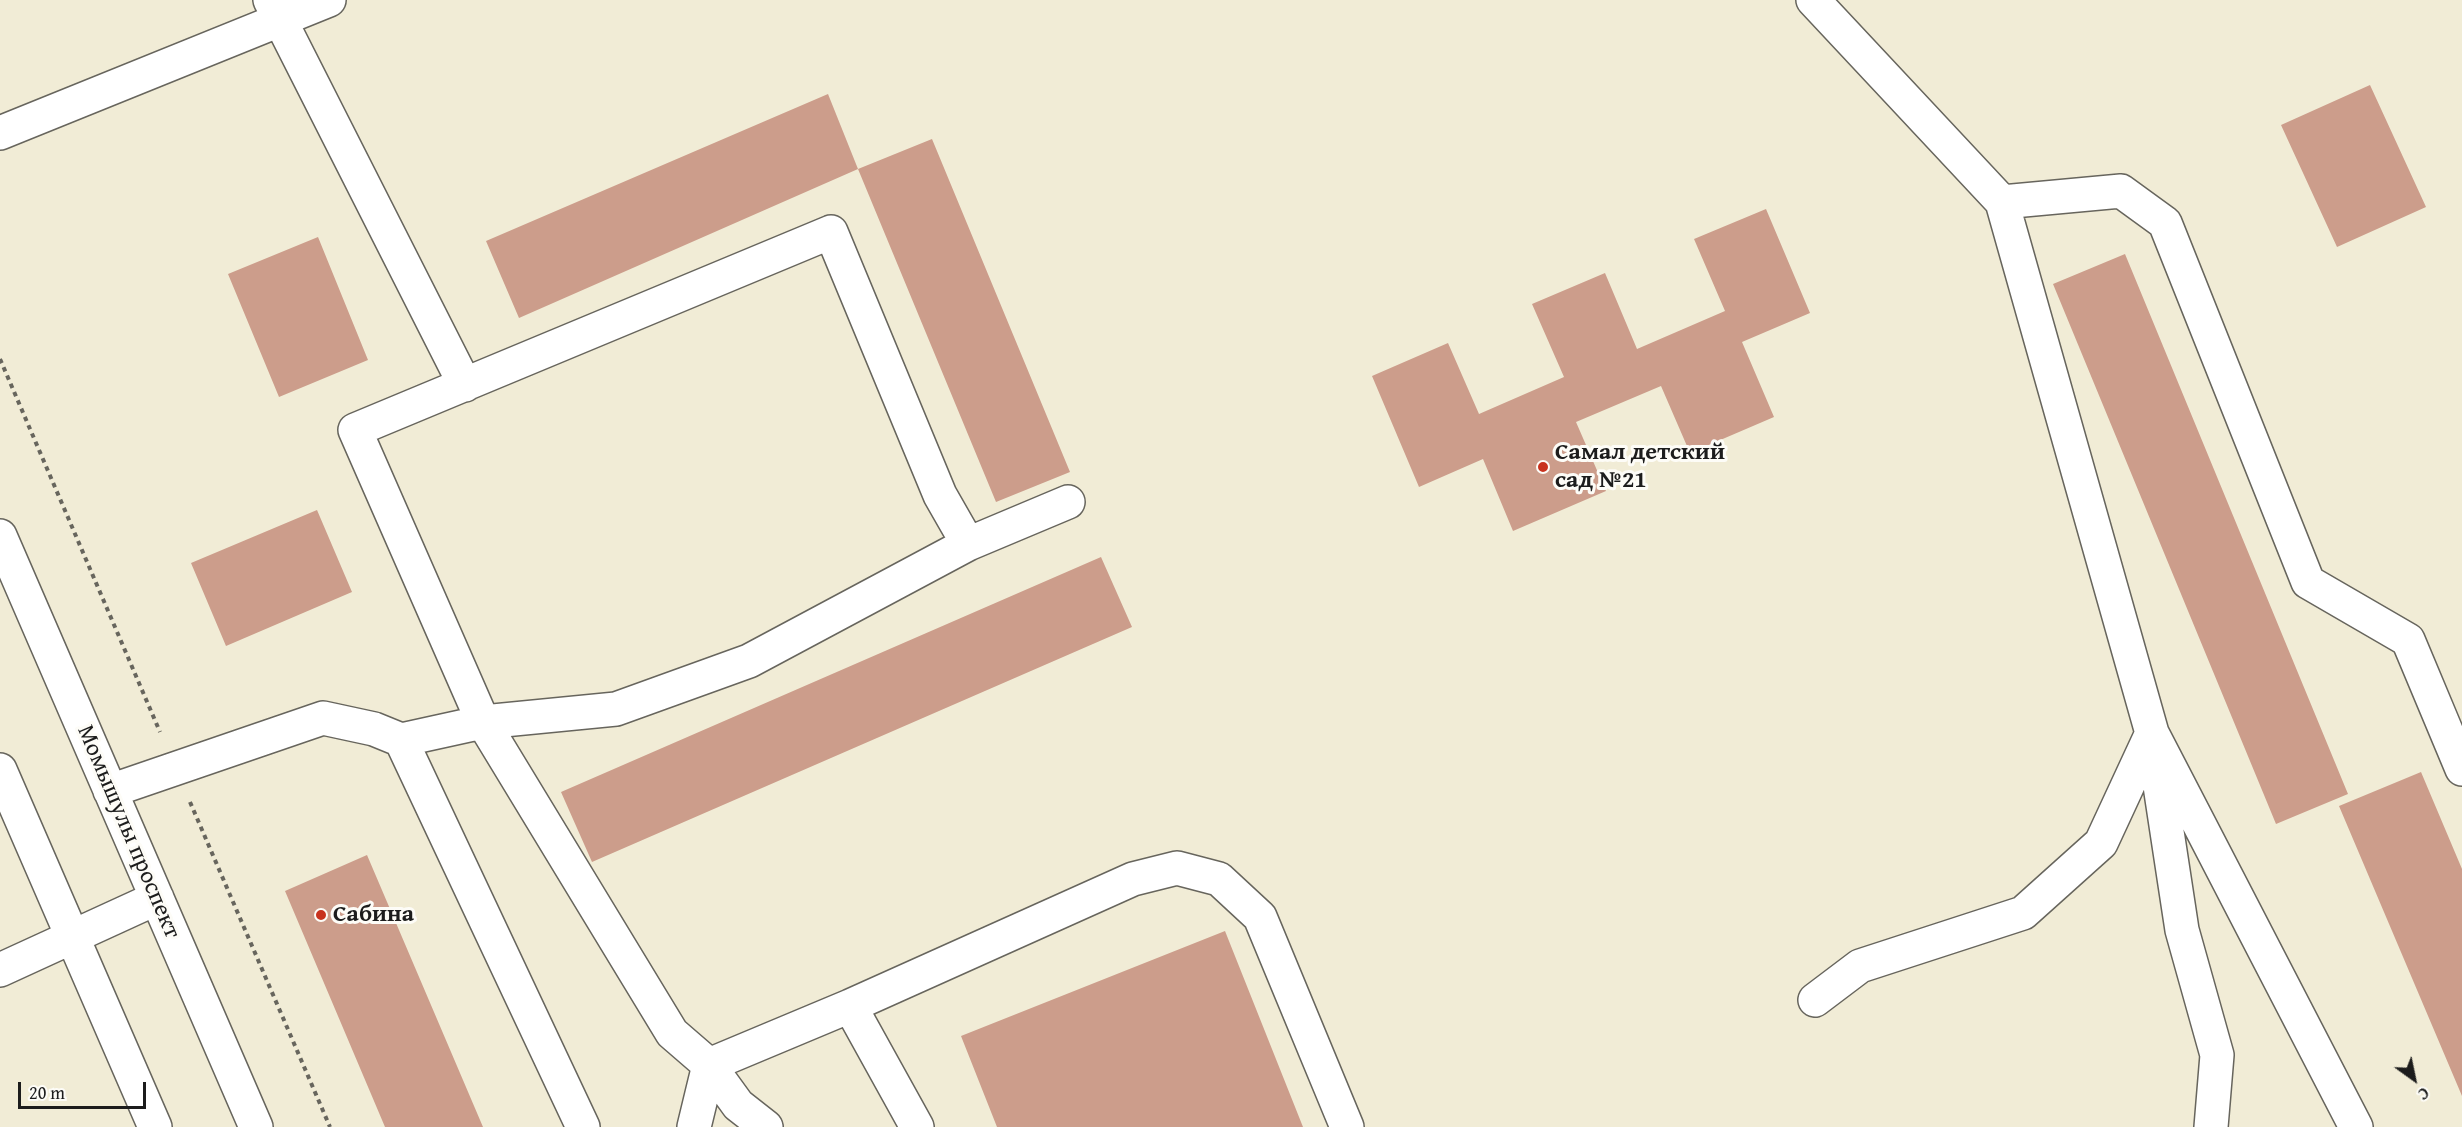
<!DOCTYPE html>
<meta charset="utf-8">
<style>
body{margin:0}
#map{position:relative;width:2462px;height:1127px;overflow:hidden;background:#f1ecd6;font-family:"Gentium Book Plus",serif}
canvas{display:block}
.north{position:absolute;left:2384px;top:1049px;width:60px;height:60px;-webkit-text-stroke:4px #fdfcf7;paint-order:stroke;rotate:147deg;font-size:16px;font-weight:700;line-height:24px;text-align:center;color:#1c1c1c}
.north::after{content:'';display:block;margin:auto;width:21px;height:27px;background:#1c1c1c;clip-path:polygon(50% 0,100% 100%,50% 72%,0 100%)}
.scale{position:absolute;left:18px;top:1082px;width:128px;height:27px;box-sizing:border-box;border:3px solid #1c1c1c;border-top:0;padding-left:8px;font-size:18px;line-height:21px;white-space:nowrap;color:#1c1c1c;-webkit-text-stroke:4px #fdfcf7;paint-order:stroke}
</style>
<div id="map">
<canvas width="2462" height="1127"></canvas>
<div class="north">С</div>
<div class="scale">20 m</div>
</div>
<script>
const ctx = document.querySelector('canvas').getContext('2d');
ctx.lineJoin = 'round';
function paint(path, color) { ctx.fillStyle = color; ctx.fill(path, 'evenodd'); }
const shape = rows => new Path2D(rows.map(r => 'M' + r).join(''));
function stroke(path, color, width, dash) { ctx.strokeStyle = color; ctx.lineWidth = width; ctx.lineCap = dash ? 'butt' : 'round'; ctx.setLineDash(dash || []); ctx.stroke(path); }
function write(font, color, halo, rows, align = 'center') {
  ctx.font = font + ' "Gentium Book Plus",serif'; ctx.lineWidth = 6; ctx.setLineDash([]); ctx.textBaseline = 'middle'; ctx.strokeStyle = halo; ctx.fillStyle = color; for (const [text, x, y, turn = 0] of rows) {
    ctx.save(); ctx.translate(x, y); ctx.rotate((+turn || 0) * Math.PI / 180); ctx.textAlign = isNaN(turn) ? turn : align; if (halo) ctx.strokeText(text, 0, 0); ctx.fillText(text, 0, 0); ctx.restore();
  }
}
paint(shape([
 [2370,85,2426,207,2337,247,2281,125],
 [828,94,858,169,519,318,486,241],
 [932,139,1070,472,996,502,858,169],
 [1766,209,1810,313,1742,342,1774,417,1690,453,1661,386,1576,422,1606,491,1513,531,1483,459,1419,487,1372,376,1448,343,1479,414,1564,377,1532,304,1605,273,1637,349,1725,311,1694,239],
 [318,237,368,360,279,397,228,274],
 [2125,254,2348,794,2276,824,2053,284],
 [317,510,352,592,226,646,191,563],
 [1101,557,1132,627,592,862,561,792],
 [2421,772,2462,869,2462,1096,2339,806],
 [367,855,483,1127,385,1127,285,891],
 [1225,931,1303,1127,997,1127,961,1036]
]), '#cc9d8b');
const minor = shape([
 [270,0,465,385],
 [1813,0,2002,202,2152,733,2356,1127],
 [0,133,329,0],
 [2002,202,2121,191,2165,223,2308,582,2408,640,2462,769],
 [0,536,256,1127],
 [968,544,940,495,831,232,355,430,483,722,672,1033,709,1065,850,1006,1133,879,1177,868,1219,879,1260,917,1347,1127],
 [0,770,155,1127],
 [110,791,323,718,374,729,401,740],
 [0,970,157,898],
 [1815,1000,1860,966,2023,913,2101,843,2152,733,2182,930,2217,1055,2211,1127],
 [850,1006,917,1127],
 [583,1127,401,740,483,722,616,709,749,661,968,544,1068,502],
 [694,1127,709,1065,738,1105,766,1127]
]);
stroke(minor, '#67655d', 36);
stroke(shape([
 [0,359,160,732],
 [190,802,330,1127]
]), '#67655d', 4, [4.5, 4.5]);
stroke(minor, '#fff', 33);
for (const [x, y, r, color] of [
 [1543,467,6,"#c8321e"],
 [321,915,6,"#c8321e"]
]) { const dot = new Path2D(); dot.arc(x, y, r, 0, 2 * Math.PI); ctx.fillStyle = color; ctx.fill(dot); stroke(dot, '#fdfcf7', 2); }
write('bold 24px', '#1c1c1c', '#fdfcf7', [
 ["Самал детский",1555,453],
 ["сад №21",1555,481],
 ["Сабина",333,915]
], 'left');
write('24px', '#1c1c1c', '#fdfcf7', [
 ["Момышулы проспект",128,832,67]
]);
</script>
